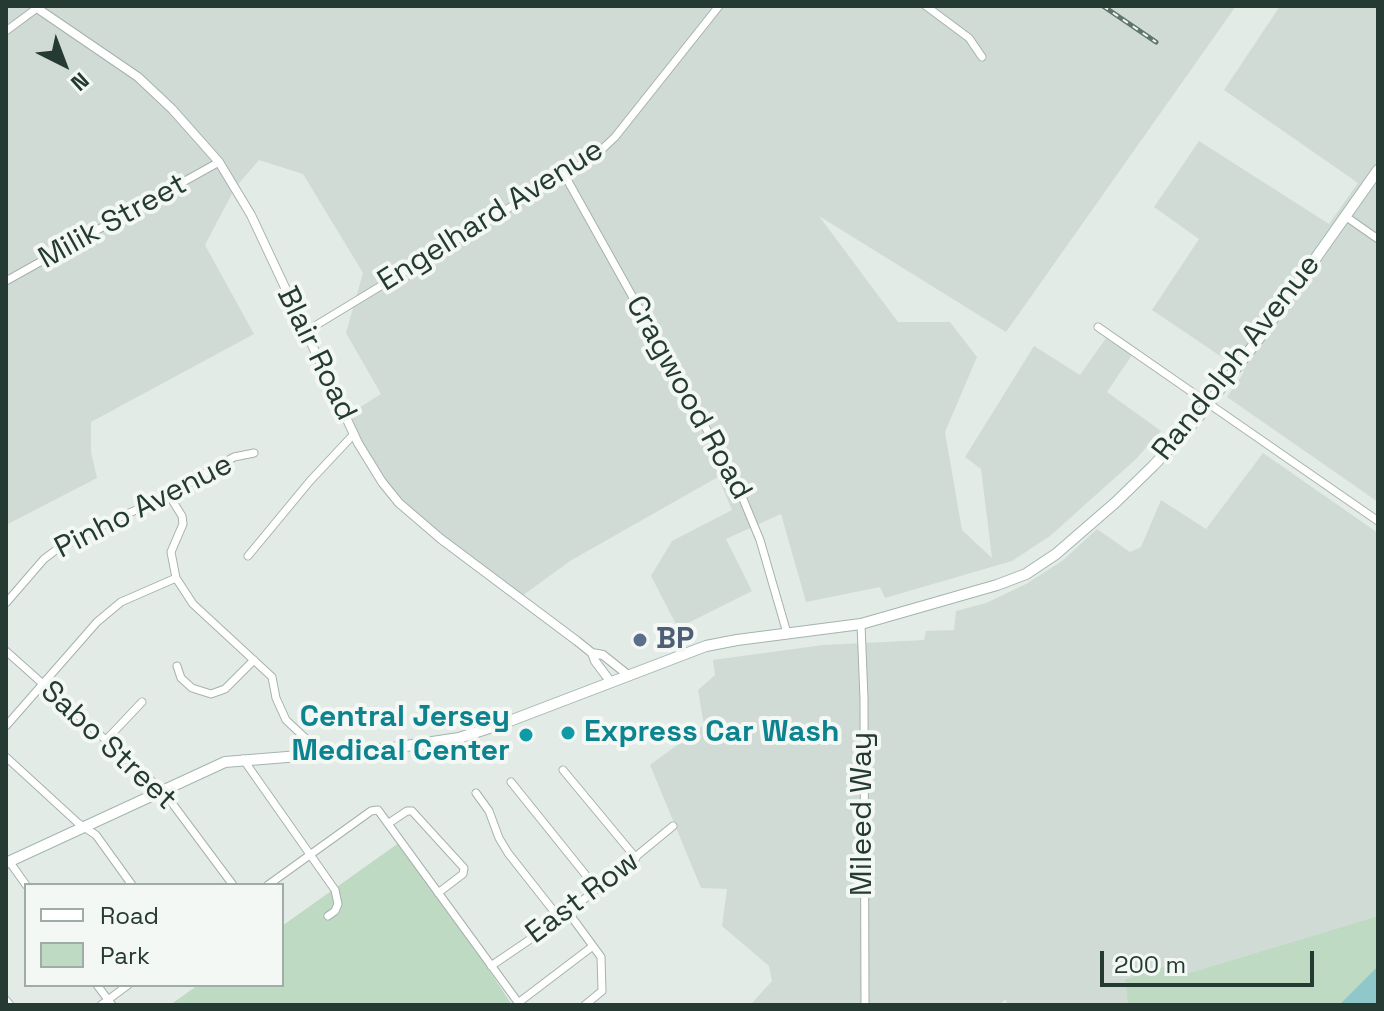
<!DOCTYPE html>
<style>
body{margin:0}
#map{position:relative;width:1384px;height:1011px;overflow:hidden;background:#e3ebe6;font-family:"Space Grotesk",sans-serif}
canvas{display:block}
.frame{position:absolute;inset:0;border:8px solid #243a32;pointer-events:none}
.legend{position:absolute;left:24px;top:883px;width:260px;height:104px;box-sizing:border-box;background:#f3f8f5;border:2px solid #a0aca7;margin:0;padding:10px 14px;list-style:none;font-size:24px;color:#243a32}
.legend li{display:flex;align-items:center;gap:16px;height:40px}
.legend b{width:40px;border:2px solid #a0aca7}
.north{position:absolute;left:24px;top:24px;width:80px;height:80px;-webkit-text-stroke:6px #f3f8f5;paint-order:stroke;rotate:138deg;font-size:22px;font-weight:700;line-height:32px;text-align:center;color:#243a32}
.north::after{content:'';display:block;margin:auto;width:28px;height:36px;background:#243a32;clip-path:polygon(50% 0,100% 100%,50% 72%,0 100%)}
.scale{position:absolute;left:1100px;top:951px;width:214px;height:36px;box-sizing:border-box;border:4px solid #243a32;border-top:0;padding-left:10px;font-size:24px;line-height:28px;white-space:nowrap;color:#243a32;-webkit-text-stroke:6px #f3f8f5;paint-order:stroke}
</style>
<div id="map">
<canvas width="1384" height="1011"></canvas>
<div class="frame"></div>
<ul class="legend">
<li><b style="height:10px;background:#fff"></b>Road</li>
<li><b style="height:22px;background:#bedac3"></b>Park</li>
</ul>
<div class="north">N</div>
<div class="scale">200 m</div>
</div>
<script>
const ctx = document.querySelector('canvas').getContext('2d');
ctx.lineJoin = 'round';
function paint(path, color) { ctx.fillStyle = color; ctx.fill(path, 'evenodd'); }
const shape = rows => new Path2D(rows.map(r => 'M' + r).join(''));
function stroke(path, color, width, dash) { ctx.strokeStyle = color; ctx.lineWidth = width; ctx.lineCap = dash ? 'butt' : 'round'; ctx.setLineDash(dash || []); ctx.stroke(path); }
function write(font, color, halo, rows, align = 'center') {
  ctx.font = font + ' "Space Grotesk",sans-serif'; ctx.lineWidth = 8; ctx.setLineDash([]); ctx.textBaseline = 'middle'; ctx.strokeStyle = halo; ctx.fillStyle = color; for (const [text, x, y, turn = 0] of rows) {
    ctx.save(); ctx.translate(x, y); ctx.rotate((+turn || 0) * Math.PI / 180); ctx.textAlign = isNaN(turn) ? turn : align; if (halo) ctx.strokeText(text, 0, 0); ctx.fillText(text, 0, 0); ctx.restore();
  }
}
paint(shape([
 [6,6,1236,6,1006,332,819,216,898,322,950,322,977,357,945,432,962,530,992,558,981,469,965,457,1034,346,1080,375,1106,338,1132,355,1107,392,1161,431,1135,460,1050,536,1012,561,885,598,880,587,806,602,781,514,726,539,752,591,678,628,651,576,672,541,732,510,718,477,570,561,518,599,390,493,346,416,381,394,346,333,363,273,303,174,259,160,235,188,205,245,254,334,91,422,91,452,97,478,6,525],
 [1280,6,1378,6,1378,502,1227,397,1244,372,1152,310,1199,239,1154,207,1199,141,1329,224,1358,183,1224,90],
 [1263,453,1378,533,1378,916,1189,973,1163,966,1125,979,1128,1005,1007,1005,1006,999,999,1005,750,1005,772,981,769,966,722,926,727,889,701,888,650,765,704,725,698,690,715,675,713,660,823,645,924,640,926,631,954,630,956,611,986,603,1026,584,1062,561,1097,529,1130,552,1141,547,1161,500,1206,529]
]), '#d1dbd5');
paint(shape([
 [400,842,438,893,512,1005,170,1005,198,985,282,985,282,926],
 [1378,916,1378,966,1339,1005,1128,1005,1125,979,1164,966,1189,973]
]), '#bedac3');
paint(shape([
 [1378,966,1378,1005,1339,1005]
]), '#90c7cb');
const minor = shape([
 [926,6,969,38,982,57],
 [6,31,37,8],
 [564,174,736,482,760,540,787,633],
 [1345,216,1378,239],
 [6,281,219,162],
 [1098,327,1378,521],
 [305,332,596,155,615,137,719,6],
 [169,495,182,516,183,524,171,552,176,578,193,604,272,677,276,698,286,720,318,750,319,755],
 [248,556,310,481,354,434],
 [6,603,44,559,56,550,107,523,165,497,234,457,254,453],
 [861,624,864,699,865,1005],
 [6,651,163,791,233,885],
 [177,666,181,678,192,688,211,694,225,689,254,660],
 [6,726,97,622,121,602,176,578],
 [107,739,142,702],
 [6,757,78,823,96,835,132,885],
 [243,759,335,890,338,904,335,911,328,916],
 [563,770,636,858],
 [511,782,597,889],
 [476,793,489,811,499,838,508,853,560,919],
 [389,823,407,811,412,811,464,868,463,874,438,893],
 [9,861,26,885],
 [268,885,371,811,378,810,520,1005],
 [568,912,601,957,602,991,585,1005],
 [491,966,560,919,673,826],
 [97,985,112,1005],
 [6,1000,10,1005],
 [518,1003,593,946],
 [101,1005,128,985]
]);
const tertiary = shape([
 [34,6,138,77,172,109,219,162,251,215,358,443,382,482,399,503,441,539,577,641,592,653,603,655,628,675],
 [592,653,595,661,610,681]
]);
const secondary = shape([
 [6,863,225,762,386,749,459,738,507,722,706,646,737,640,861,624,997,585,1026,574,1056,554,1116,502,1154,465,1196,420,1260,337,1378,170]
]);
stroke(minor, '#a6b2ac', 9);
stroke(tertiary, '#a6b2ac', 10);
stroke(secondary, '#a2b6ad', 12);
stroke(minor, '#fff', 7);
stroke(tertiary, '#fff', 8);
stroke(secondary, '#fff', 10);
const rail = shape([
 [1103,6,1156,42]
]);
stroke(rail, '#5f766d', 5);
stroke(rail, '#f3f8f5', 2, [6]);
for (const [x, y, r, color] of [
 [640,640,8,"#5c6f8a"],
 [568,733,8,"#0f9aa8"],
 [526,735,8,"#0f9aa8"]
]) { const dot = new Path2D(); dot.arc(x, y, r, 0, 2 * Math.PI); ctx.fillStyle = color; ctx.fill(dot); stroke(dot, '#f3f8f5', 3); }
write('30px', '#243a32', '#f3f8f5', [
 ["Engelhard Avenue",491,216,-32],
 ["Milik Street",113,222,-29],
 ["Blair Road",316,354,64],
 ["Randolph Avenue",1237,358,-52],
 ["Cragwood Road",688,398,61],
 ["Pinho Avenue",144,507,-27],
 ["Sabo Street",108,746,43],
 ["Mileed Way",863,814,-90],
 ["East Row",583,898,-37]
]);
write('bold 30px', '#4e5e75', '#f3f8f5', [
 ["BP",656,640]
], 'left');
write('bold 30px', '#0d838f', '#f3f8f5', [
 ["Central Jersey",510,718],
 ["Medical Center",510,752],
 ["Express Car Wash",584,733,"left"]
], 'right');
</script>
